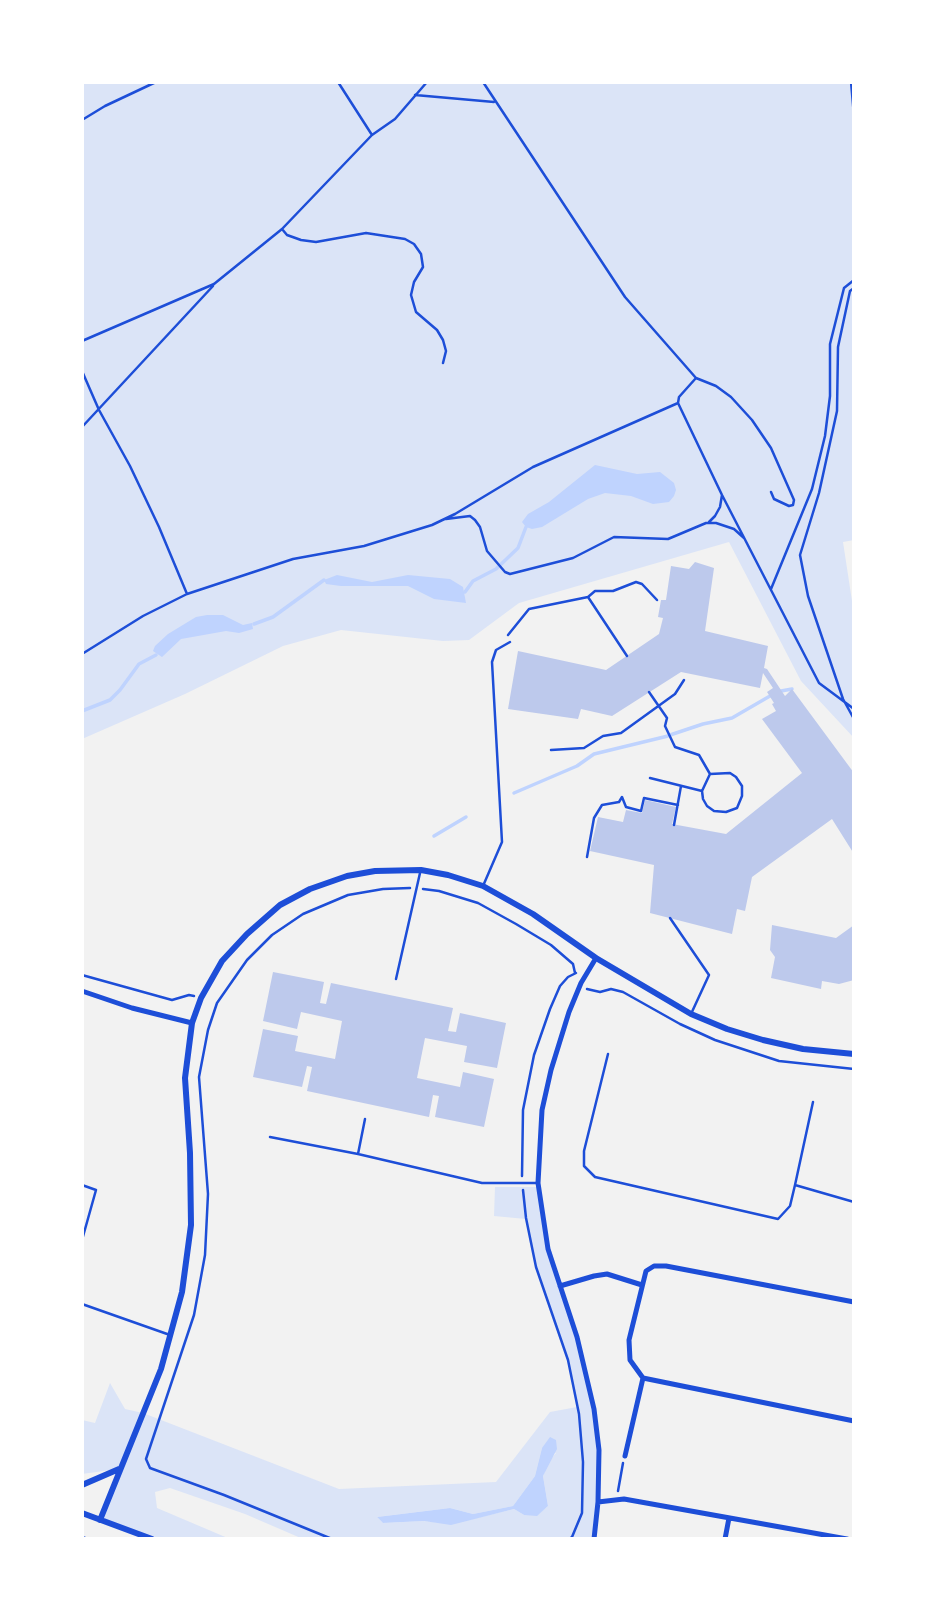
<!DOCTYPE html>
<style>
body{margin:0}
#map{position:relative;width:936px;height:1621px;overflow:hidden;background:#f2f2f2;font-family:"Titillium Web",sans-serif}
canvas{display:block}
.frame{position:absolute;inset:0;border:84px solid #fff;pointer-events:none}
</style>
<div id="map">
<canvas width="936" height="1621"></canvas>
<div class="frame"></div>
</div>
<script>
const ctx = document.querySelector('canvas').getContext('2d');
ctx.lineJoin = 'round';
function paint(path, color) { ctx.fillStyle = color; ctx.fill(path, 'evenodd'); }
const shape = rows => new Path2D(rows.map(r => 'M' + r).join(''));
function stroke(path, color, width, dash) { ctx.strokeStyle = color; ctx.lineWidth = width; ctx.lineCap = dash ? 'butt' : 'round'; ctx.setLineDash(dash || []); ctx.stroke(path); }
paint(shape([
 [82,82,854,82,854,540,843,542,854,614,854,738,801,681,729,542,519,603,469,640,443,641,341,630,283,646,185,694,82,739],
 [495,1187,538,1187,541,1216,589,1380,599,1450,594,1539,303,1539,245,1514,170,1488,155,1492,157,1508,230,1539,152,1539,100,1520,118,1469,82,1474,82,1420,95,1423,110,1383,125,1409,143,1413,339,1489,496,1482,550,1412,577,1407,568,1360,536,1267,526,1219,494,1216],
 [542,1448,556,1453,548,1462,543,1476,548,1506,537,1515,524,1515,514,1509,451,1524,424,1521,383,1523,377,1517,450,1508,473,1514,513,1506,535,1476]
]), '#dbe4f7');
paint(shape([
 [595,465,637,474,660,472,674,483,676,490,674,496,669,502,653,504,631,496,605,493,588,499,542,527,532,529,526,527,522,522,528,514,549,502],
 [337,575,372,582,408,575,450,579,463,587,466,603,434,599,408,586,341,586,326,584,324,580],
 [207,615,223,615,243,625,252,623,253,629,239,633,226,631,181,639,162,657,153,651,155,646,168,634,196,617],
 [550,1437,556,1440,557,1449,543,1476,548,1506,537,1516,524,1515,514,1509,451,1525,424,1521,383,1523,377,1517,450,1508,473,1514,513,1506,535,1476,542,1448]
]), '#bfd3fe');
stroke(shape([
 [465,592,473,581,496,569,518,548,526,527],
 [254,624,273,617,324,580],
 [781,691,792,689],
 [82,711,110,700,120,690,139,664,156,655],
 [670,735,703,724,732,718,770,696],
 [514,793,577,766,594,754,668,736],
 [434,836,466,817]
]), '#bfd3fe', 3.5);
paint(shape([
 [695,562,714,568,705,631,768,646,764,668,767,669,785,696,792,689,854,773,854,854,832,819,752,877,745,911,737,909,732,934,650,913,654,865,590,851,598,817,623,822,626,810,642,813,645,800,676,807,672,824,726,834,802,773,762,719,776,711,772,704,774,703,767,692,773,688,763,673,760,688,681,672,612,716,581,709,578,719,508,709,518,651,606,670,659,634,663,618,658,617,661,600,666,600,671,566,689,569],
 [772,925,836,938,854,925,854,980,839,984,822,981,821,989,771,978,775,957,770,950],
 [273,972,324,982,320,1003,326,1004,331,983,453,1008,448,1031,456,1032,460,1013,506,1023,497,1068,464,1062,467,1046,425,1038,417,1078,460,1087,463,1072,494,1079,484,1127,435,1117,439,1096,433,1095,429,1117,307,1091,312,1067,307,1066,302,1087,253,1077,263,1029,298,1036,295,1051,335,1059,342,1021,301,1012,297,1029,263,1021]
]), '#bdc9ec');
stroke(shape([
 [338,82,372,135,395,119,427,82],
 [483,82,625,297,696,378,679,397,678,403,722,495,819,683,854,709],
 [851,82,854,116],
 [415,95,494,102],
 [82,120,105,106,156,82],
 [282,229,287,235,301,240,316,242,366,233,405,239,414,244,421,254,423,267,414,282,411,295,416,312,437,330,443,340,446,351,443,363],
 [854,288,850,291,838,347,837,411,819,493,800,555,808,596,843,699,854,719],
 [82,341,214,284,282,229,372,135],
 [82,371,99,410,130,466,159,527,187,594],
 [696,378,716,386,731,397,752,420,771,448,794,500,793,505,789,506,774,499,771,492],
 [82,427,213,286],
 [446,519,470,516,475,520,480,527,487,551,505,572,510,574,573,558,614,537,668,539,706,523,716,523,734,529,744,538],
 [709,522,715,516,720,507,722,495],
 [771,589,812,489,825,436,830,396,830,344,844,288,854,280],
 [588,597,627,656],
 [508,635,529,609,588,597,595,591,613,591,636,582,642,584,657,600],
 [82,654,143,616,187,594,293,559,364,546,432,525,455,514,533,467,678,403],
 [649,692,667,718,665,726,675,747,699,755,710,774,730,773,736,777,742,786,742,796,737,808,726,812,714,811,707,806,703,799,702,791,710,774],
 [551,750,584,748,603,736,621,733,675,694,684,680],
 [650,778,702,791],
 [674,825,681,786],
 [587,857,594,818,602,805,619,802,622,797,626,807,641,811,644,798,678,805],
 [423,889,439,891,478,903,516,924,551,945,573,964,575,973],
 [82,975,172,1000,189,995,194,996],
 [587,989,600,992,611,989,623,992,680,1024,715,1040,779,1061,854,1069],
 [522,1176,523,1110,534,1055,550,1009,560,986,568,977,576,973],
 [523,1190,526,1218,536,1267,568,1360,579,1414,583,1462,582,1513,572,1537,569,1539],
 [618,1491,623,1463],
 [82,1537,88,1539],
 [332,1539,224,1495,150,1468,146,1459,194,1315,205,1255,208,1194,199,1077,208,1030,217,1003,247,960,272,935,303,914,348,895,383,889,410,888]
]), '#1d4ed8', 2.5);
stroke(shape([
 [483,886,502,842,492,662,496,650,510,642],
 [670,918,709,975,691,1014],
 [396,979,420,873],
 [608,1054,584,1151,584,1166,595,1177,778,1219,790,1206,795,1185,854,1202],
 [365,1119,358,1154,482,1183,536,1183],
 [270,1137,358,1154],
 [82,1185,96,1190,82,1240],
 [795,1185,813,1102],
 [82,1304,170,1335]
]), '#1d4ed8', 2.5);
stroke(shape([
 [82,991,132,1008,192,1023],
 [560,1286,594,1276,607,1274,642,1285],
 [854,1302,666,1266,654,1266,646,1271,629,1340,630,1360,643,1378,854,1421],
 [625,1456,643,1378],
 [598,1502,624,1499,847,1539],
 [594,1539,598,1502,599,1450,594,1409,577,1337,548,1249,538,1183,542,1110,551,1070,569,1012,581,983,596,958],
 [725,1539,729,1518]
]), '#1d4ed8', 5);
stroke(shape([
 [82,1485,119,1469],
 [82,1513,152,1539],
 [100,1520,161,1369,182,1292,191,1225,190,1153,185,1078,192,1023,201,998,222,961,247,934,280,905,310,889,347,876,375,871,421,870,448,875,483,886,533,914,596,958,691,1014,727,1029,763,1040,803,1049,854,1054]
]), '#1d4ed8', 6);
</script>
